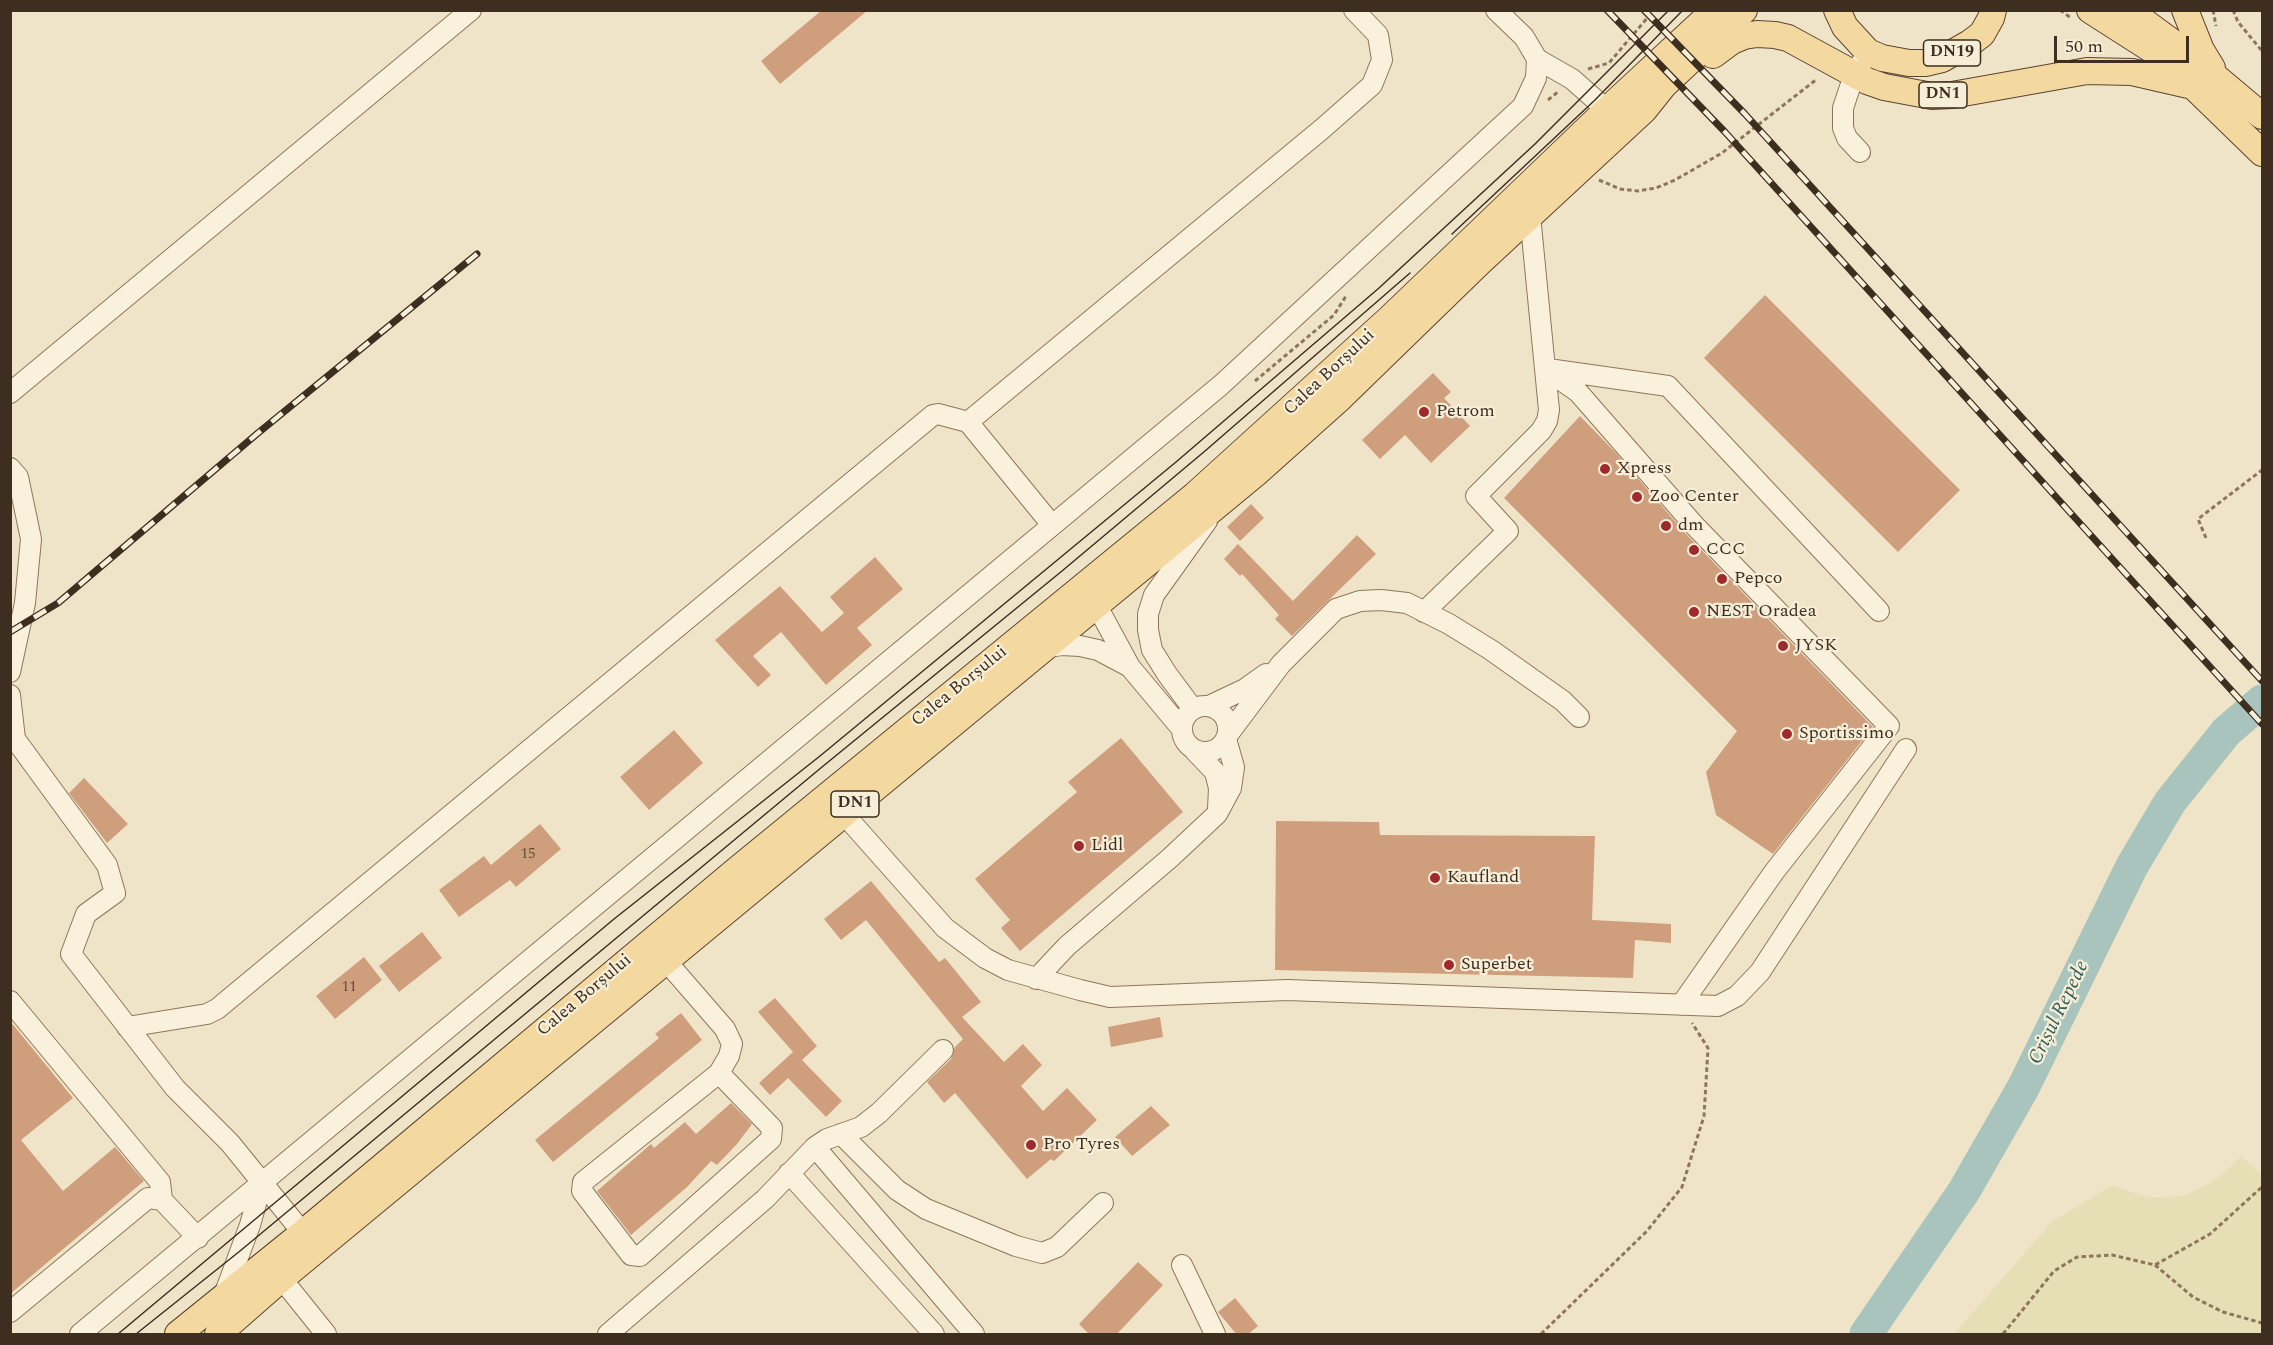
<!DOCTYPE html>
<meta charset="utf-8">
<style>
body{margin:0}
#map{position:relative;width:2273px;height:1345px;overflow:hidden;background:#f0e4c8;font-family:Spectral,serif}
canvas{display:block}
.frame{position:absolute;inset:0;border:12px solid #3d2e20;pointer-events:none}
.scale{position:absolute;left:2054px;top:36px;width:135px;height:27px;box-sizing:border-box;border:3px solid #3d2e20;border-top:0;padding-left:8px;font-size:18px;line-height:21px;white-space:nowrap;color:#3d2e20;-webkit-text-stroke:4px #f7eed8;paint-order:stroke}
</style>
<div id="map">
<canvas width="2273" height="1345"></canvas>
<div class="frame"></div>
<div class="scale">50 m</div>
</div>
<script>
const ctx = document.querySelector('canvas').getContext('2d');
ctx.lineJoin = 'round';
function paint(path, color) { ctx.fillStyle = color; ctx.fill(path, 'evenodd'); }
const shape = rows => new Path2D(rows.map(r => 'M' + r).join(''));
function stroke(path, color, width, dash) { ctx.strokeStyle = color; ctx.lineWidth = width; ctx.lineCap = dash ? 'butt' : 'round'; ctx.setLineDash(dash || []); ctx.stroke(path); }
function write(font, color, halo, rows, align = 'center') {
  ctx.font = font + ' Spectral,serif'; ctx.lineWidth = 4.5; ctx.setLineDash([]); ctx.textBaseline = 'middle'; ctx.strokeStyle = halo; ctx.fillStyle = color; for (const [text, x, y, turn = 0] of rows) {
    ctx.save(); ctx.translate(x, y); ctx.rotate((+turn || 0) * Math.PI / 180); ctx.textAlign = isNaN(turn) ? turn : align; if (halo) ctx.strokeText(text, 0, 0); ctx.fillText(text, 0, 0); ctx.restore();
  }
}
paint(shape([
 [2241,1156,2262,1176,2262,1334,1954,1334,2051,1223,2112,1185,2142,1196,2161,1198,2187,1195,2205,1186,2223,1174]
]), '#e6deb5');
stroke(shape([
 [1866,1334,1964,1191,2023,1088,2132,866,2170,802,2226,732,2262,701]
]), '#a9c4bc', 33);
paint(shape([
 [822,10,868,10,780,84,761,61],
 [1765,295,1960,490,1898,552,1704,358],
 [1433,373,1451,392,1444,398,1470,426,1431,463,1405,435,1380,459,1362,440],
 [1580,416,1615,452,1686,534,1873,727,1773,854,1716,815,1706,772,1737,731,1504,498],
 [1251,504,1264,518,1240,541,1227,527],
 [1357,535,1376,554,1292,636,1275,619,1279,615,1242,574,1240,576,1224,559,1238,544,1293,601],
 [875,557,903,589,857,628,872,645,826,685,781,632,753,656,771,675,758,687,715,640,780,586,822,632,844,613,830,597],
 [674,730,703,763,649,810,620,777],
 [1121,738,1183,812,1020,951,1001,928,1010,920,975,879,1077,792,1068,782],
 [84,778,128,824,107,843,69,793],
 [1276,821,1379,822,1380,835,1595,836,1592,920,1671,924,1671,943,1635,940,1633,978,1275,970],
 [540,824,561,849,516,887,510,880,459,917,439,890,484,856,491,865],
 [871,881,939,962,945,958,981,1002,962,1017,1004,1062,1023,1044,1042,1065,1021,1086,1043,1111,1067,1088,1097,1120,1054,1161,1051,1159,1027,1179,955,1093,944,1103,927,1082,951,1059,955,1047,963,1039,866,920,841,940,824,919],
 [422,932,442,958,399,992,379,966],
 [364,957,382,980,335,1019,316,996],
 [775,998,817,1046,802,1060,842,1101,826,1117,788,1078,770,1095,759,1083,793,1052,758,1012],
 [681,1013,702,1040,553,1162,535,1140,659,1038,655,1034],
 [1160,1017,1163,1037,1111,1047,1108,1027],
 [10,1021,73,1098,21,1140,63,1191,115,1147,144,1181,10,1294],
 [731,1103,752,1124,737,1144,717,1165,711,1161,687,1187,631,1235,597,1191,651,1144,654,1148,685,1122,696,1134],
 [1151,1106,1170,1125,1132,1156,1115,1137],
 [1138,1262,1163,1285,1116,1335,1090,1335,1079,1324],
 [1235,1298,1258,1326,1247,1335,1237,1335,1218,1312]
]), '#cf9f7d');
const minor = shape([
 [1496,10,1524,37,1537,59,1572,79,1607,110],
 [1860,152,1847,138,1843,128,1843,108,1854,75,1868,52],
 [1545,369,1578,392,1695,526,1889,726,1774,872,1681,1005],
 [1548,369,1668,386,1879,611],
 [10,393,471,10],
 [10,468,18,477,31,539,25,603,10,672],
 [1052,525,968,422,1322,129,1372,85,1382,60,1378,35,1354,10],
 [1091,595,1130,667],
 [1424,612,1508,531,1476,496,1541,431,1547,421,1549,410,1530,215],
 [1049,647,1062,645,1080,646,1098,650,1130,667,1181,728],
 [10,695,15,739,107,865,115,893,86,914,71,954,175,1088,230,1143,311,1243],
 '1182 729a23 23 0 1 1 46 0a23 23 0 1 1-46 0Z',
 [1209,706,1245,689,1266,674],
 [1193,709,1167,674,1152,650,1148,630,1148,614,1154,595,1207,521],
 [1227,736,1281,664,1336,609,1360,601,1381,600,1407,603,1449,624,1491,650,1563,701,1579,717],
 [1195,751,1215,772,1219,788,1218,809],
 [835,804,945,928,985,958,1008,970,1080,990,1110,997,1287,990,1718,1006,1737,996,1760,972,1906,749],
 [666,961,725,1029,732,1044,729,1056,719,1073,583,1182,582,1191,631,1255,640,1256,771,1139,772,1128,719,1073],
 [1036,979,1067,946,1170,858,1217,814,1231,788,1234,767,1226,739],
 [10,1001,160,1182,162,1200],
 [127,1027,207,1014,217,1009,933,415,938,414,968,422],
 [841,1134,897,1190,926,1209,1016,1246,1042,1253,1057,1247,1103,1203],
 [815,1147,974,1334],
 [789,1173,934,1334],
 [1182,1265,1215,1334],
 [273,1268,326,1334],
 [223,1298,250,1225,262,1182],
 [10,1312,148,1198,162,1200,198,1238],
 [80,1334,1221,385,1523,106,1536,78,1537,59],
 [608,1334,765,1199,815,1147,827,1139,861,1127,879,1113,943,1050]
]);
const major = shape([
 [1837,10,1845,27,1868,52,1882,58,1909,63,1925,63,1942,59,1970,43,1982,34,1991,18,1993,10],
 [2090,10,2151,49,2193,86,2262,153],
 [2128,10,2187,53,2262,116],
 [2185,10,2201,50,2212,68],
 [1713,55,1732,41,1744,36,1757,34,1775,35,1788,38,1867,81,1884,87,1932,96,1952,95,2087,71,2132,72,2193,86],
 [178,1334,303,1233,738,869,1195,495,1389,319,1607,110,1715,10],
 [218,1334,282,1278,1255,474,1340,398,1480,262,1644,110,1664,85,1744,10]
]);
stroke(minor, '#8d765c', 22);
stroke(major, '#5b4430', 28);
stroke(shape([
 [2060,10,2071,18],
 [2213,10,2216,26],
 [2233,10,2238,22,2262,51],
 [1588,69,1609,63,1654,10],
 [1548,100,1559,91],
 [1599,180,1620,189,1638,191,1656,188,1675,180,1722,153,1817,79],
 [1255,381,1334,315,1346,296],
 [2206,538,2198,519,2262,470],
 [2155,1265,2193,1297,2223,1312,2262,1323],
 [1541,1334,1647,1231,1682,1187,1704,1116,1708,1048,1692,1023],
 [2003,1334,2054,1271,2077,1257,2112,1255,2155,1265,2210,1234,2262,1187]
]), '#8d765c', 3, [4.5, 3]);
stroke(minor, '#faf1dc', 20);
stroke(major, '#f3d9a0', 26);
stroke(shape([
 [1452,234,1595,100,1683,10],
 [118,1334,614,919,820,756,1176,462,1379,288,1535,144,1669,10],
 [136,1334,240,1251,822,767,1062,571,1205,451,1410,273]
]), '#3d2e20', 1.5);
const rail = shape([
 [1607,10,1725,132,2262,724],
 [1644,10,1745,114,2262,681],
 [10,632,58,603,258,433,477,254]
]);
stroke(rail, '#3d2e20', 7);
stroke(rail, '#f7eed8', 4.5, [14]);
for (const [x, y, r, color] of [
 [1424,412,6,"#9e2a2b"],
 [1605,469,6,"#9e2a2b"],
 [1637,497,6,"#9e2a2b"],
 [1666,526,6,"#9e2a2b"],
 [1694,550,6,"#9e2a2b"],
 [1722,579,6,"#9e2a2b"],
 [1694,612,6,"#9e2a2b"],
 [1783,646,6,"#9e2a2b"],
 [1787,734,6,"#9e2a2b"],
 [1079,846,6,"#9e2a2b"],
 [1435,878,6,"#9e2a2b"],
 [1449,965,6,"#9e2a2b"],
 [1031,1145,6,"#9e2a2b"]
]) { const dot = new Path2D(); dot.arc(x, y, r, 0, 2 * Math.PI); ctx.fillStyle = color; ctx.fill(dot); stroke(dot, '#f7eed8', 2); }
write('15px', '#624a37', null, [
 ["15",528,855],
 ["11",349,988]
]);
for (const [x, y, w] of [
 [1952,53,57],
 [1943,95,48],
 [855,804,48]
]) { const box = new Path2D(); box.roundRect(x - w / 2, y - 13, w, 26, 4.5); ctx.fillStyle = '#f7eed8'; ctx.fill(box); stroke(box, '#3d2e20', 1.5); }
write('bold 16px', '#3d2e20', null, [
 ["DN19",1952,53],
 ["DN1",1943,95],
 ["DN1",855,804]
]);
write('18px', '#3d2e20', '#f7eed8', [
 ["Calea Borșului",1330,373,-43],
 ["Calea Borșului",960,687,-39],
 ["Calea Borșului",585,996,-40]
]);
write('18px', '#3d2e20', '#f7eed8', [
 ["Petrom",1436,412],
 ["Xpress",1617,469],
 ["Zoo Center",1649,497],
 ["dm",1678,526],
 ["CCC",1706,550],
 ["Pepco",1734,579],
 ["NEST Oradea",1706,612],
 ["JYSK",1795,646],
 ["Sportissimo",1799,734],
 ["Lidl",1091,846],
 ["Kaufland",1447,878],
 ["Superbet",1461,965],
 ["Pro Tyres",1043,1145]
], 'left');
write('italic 20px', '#2f5d5a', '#f7eed8', [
 ["Crișul Repede",2060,1013,-64]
]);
</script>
